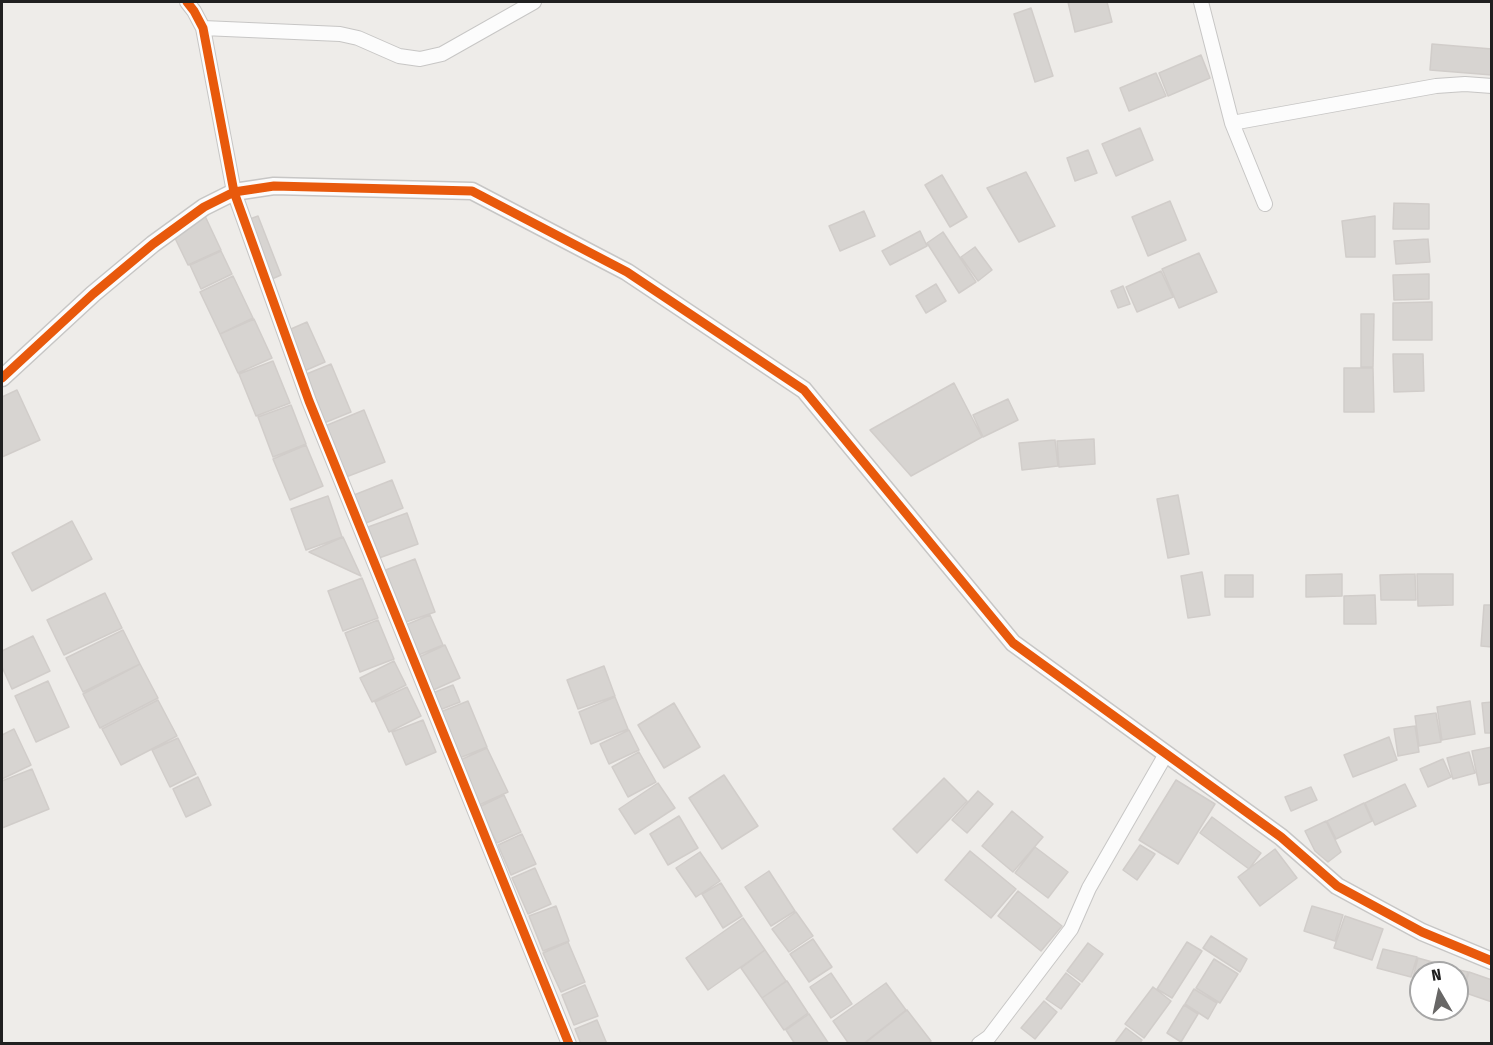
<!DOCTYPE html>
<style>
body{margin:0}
#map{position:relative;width:1493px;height:1045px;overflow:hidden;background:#eeece9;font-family:"Fira Sans Condensed",sans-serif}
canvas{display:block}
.frame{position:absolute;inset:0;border:3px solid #202020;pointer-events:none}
.north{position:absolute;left:1409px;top:961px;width:60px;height:60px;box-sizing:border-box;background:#fff;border:2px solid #a6a6a6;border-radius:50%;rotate:351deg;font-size:16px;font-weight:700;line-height:24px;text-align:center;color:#202020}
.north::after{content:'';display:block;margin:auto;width:21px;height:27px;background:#686766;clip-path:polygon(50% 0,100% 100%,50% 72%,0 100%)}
</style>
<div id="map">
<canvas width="1493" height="1045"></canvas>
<div class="frame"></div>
<div class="north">N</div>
</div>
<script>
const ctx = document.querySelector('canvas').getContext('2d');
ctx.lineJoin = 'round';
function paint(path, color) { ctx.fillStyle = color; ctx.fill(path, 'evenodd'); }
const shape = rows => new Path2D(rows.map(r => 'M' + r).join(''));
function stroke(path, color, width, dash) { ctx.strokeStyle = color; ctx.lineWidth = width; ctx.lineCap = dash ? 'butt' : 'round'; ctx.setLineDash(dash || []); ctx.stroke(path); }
const building = shape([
 [1068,2,1107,2,1112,22,1075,32,1068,2],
 [1031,8,1053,76,1035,82,1014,14,1031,8],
 [1432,44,1492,49,1492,75,1430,70,1432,44],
 [1201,55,1210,78,1168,96,1159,73,1201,55],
 [1156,73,1166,96,1129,111,1120,88,1156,73],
 [1140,128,1153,160,1116,176,1102,144,1140,128],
 [1088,150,1097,173,1075,181,1067,158,1088,150],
 [1026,172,1055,226,1019,242,987,188,1026,172],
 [942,175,967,217,950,227,925,185,942,175],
 [1170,201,1186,240,1148,256,1132,217,1170,201],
 [1394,203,1429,204,1429,229,1393,229,1394,203],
 [864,211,875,236,840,251,829,226,864,211],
 [205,216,221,250,188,265,172,232,205,216],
 [258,216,281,275,263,283,239,223,258,216],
 [1375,216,1375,257,1346,257,1342,221,1375,216],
 [920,231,927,246,890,265,882,251,920,231],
 [943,232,976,282,959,293,927,243,943,232],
 [1428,239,1430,262,1396,264,1394,241,1428,239],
 [975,247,992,270,978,281,961,257,975,247],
 [221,251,232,274,201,289,190,265,221,251],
 [1199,253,1217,292,1179,308,1162,269,1199,253],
 [1161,271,1173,297,1137,312,1126,287,1161,271],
 [1429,274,1429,299,1394,300,1393,275,1429,274],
 [233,276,253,318,220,334,200,292,233,276],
 [936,284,946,301,926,313,916,296,936,284],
 [1123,286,1130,304,1118,308,1111,291,1123,286],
 [1432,302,1432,340,1393,340,1393,303,1432,302],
 [1361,314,1374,314,1373,367,1361,367,1361,314],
 [254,319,272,358,238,373,220,334,254,319],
 [307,322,325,362,302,372,284,332,307,322],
 [1393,354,1423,354,1424,391,1394,392,1393,354],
 [273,361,290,403,256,416,239,374,273,361],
 [331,364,351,412,324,423,304,375,331,364],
 [1344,368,1373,368,1374,412,1344,412,1344,368],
 [954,383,982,437,911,476,870,430,954,383],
 [17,390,40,440,2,457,2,397,17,390],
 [1008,399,1018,420,983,437,973,415,1008,399],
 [291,405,306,444,273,457,258,417,291,405],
 [364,410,385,462,346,477,325,426,364,410],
 [1094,439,1095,464,1059,467,1057,441,1094,439],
 [1055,440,1058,466,1022,470,1019,443,1055,440],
 [306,445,323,486,290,500,273,459,306,445],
 [392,480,403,508,366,523,354,495,392,480],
 [1178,495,1189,554,1168,558,1157,499,1178,495],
 [328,496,342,537,306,550,291,509,328,496],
 [407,513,418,544,379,558,368,527,407,513],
 [72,521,92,559,32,591,12,553,72,521],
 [343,537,361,576,309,552,343,537],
 [415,559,435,612,403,623,383,571,415,559],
 [1202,572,1210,615,1188,618,1181,576,1202,572],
 [1342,574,1342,596,1306,597,1306,575,1342,574],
 [1415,574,1416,600,1381,600,1380,575,1415,574],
 [1417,574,1453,574,1453,605,1418,606,1417,574],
 [1225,575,1253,575,1253,597,1225,597,1225,575],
 [362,578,378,618,343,631,328,591,362,578],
 [105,593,122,628,64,655,47,620,105,593],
 [1375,595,1376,624,1344,624,1344,596,1375,595],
 [1484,605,1492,605,1492,647,1481,646,1484,605],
 [430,615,443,645,416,656,403,626,430,615],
 [378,620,394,659,360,672,345,633,378,620],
 [123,630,140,664,83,692,66,658,123,630],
 [33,636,50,671,12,689,2,667,2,651,33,636],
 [445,645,460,678,431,691,417,658,445,645],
 [394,661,406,685,372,702,360,678,394,661],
 [140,664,158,698,100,728,83,694,140,664],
 [604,666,615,696,578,709,567,680,604,666],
 [48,681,69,727,36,742,15,696,48,681],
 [453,685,460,702,437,711,430,694,453,685],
 [407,687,421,716,389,732,375,702,407,687],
 [615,697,628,729,591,744,579,712,615,697],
 [158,700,177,736,121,765,102,729,158,700],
 [468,701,487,747,457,759,438,713,468,701],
 [1470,701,1475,734,1442,740,1437,707,1470,701],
 [1492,702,1492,733,1485,733,1482,703,1492,702],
 [674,703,700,747,664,768,638,725,674,703],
 [1436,713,1441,742,1419,746,1415,716,1436,713],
 [423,720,436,752,406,765,392,732,423,720],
 [1415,726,1419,752,1398,756,1394,729,1415,726],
 [14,729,31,765,2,779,2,735,14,729],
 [629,730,639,750,609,764,600,744,629,730],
 [1389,737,1397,760,1353,777,1344,755,1389,737],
 [178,738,196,774,170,787,152,750,178,738],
 [1492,747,1492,782,1479,785,1472,751,1492,747],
 [487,748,508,792,479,805,458,761,487,748],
 [639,752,656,782,628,797,612,767,639,752],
 [1469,752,1475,773,1453,779,1447,758,1469,752],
 [1443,759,1451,777,1428,787,1420,769,1443,759],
 [32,769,49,809,2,828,2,781,32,769],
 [724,775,758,826,722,849,689,798,724,775],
 [198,777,211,805,186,817,173,789,198,777],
 [944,778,967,801,917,853,893,829,944,778],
 [1176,780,1215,804,1178,864,1139,840,1176,780],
 [658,783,675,808,635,834,619,809,658,783],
 [1405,784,1416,806,1375,825,1365,803,1405,784],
 [1311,787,1317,800,1291,811,1285,797,1311,787],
 [978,791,993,804,967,833,952,820,978,791],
 [504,795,521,832,497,843,479,807,504,795],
 [1364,803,1372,821,1336,839,1327,821,1364,803],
 [1012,811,1043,837,1013,872,982,846,1012,811],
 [679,816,698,848,668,865,650,834,679,816],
 [1212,817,1261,853,1249,869,1200,833,1212,817],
 [1326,821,1341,852,1328,862,1315,851,1305,831,1326,821],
 [522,834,536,864,511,875,498,845,522,834],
 [1140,845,1155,854,1137,880,1123,870,1140,845],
 [1035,847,1068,872,1048,898,1015,873,1035,847],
 [1275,849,1297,878,1260,906,1238,877,1275,849],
 [970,851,1016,889,991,918,945,880,970,851],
 [700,852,720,881,696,897,676,868,700,852],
 [535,868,551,904,528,914,512,878,535,868],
 [769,871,795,911,771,926,745,887,769,871],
 [721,883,742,916,723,928,702,894,721,883],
 [1018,891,1062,926,1041,951,998,916,1018,891],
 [556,906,569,941,543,951,529,916,556,906],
 [1312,906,1343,915,1335,941,1304,931,1312,906],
 [796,912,813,936,789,952,772,929,796,912],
 [1345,916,1383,929,1372,960,1334,948,1345,916],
 [743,918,765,950,708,990,686,958,743,918],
 [1211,936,1247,959,1240,972,1203,948,1211,936],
 [813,939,832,967,809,982,790,954,813,939],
 [568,942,585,982,561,992,543,953,568,942],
 [1187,942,1202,951,1172,998,1157,989,1187,942],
 [1088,943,1103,954,1082,982,1067,971,1088,943],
 [1383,949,1417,957,1411,977,1377,968,1383,949],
 [765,950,786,981,762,998,741,968,765,950],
 [1418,958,1454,968,1452,973,1421,973,1421,979,1413,977,1418,958],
 [1214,959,1238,974,1220,1003,1196,988,1214,959],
 [1455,969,1468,972,1459,1003,1457,1003,1457,973,1454,973,1455,969],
 [1469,972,1492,980,1492,1002,1463,992,1469,972],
 [831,973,852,1004,831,1018,810,987,831,973],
 [1066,973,1080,984,1061,1009,1046,999,1066,973],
 [787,981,808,1013,784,1030,762,998,787,981],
 [886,983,906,1010,863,1044,849,1044,833,1021,886,983],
 [585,985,598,1016,574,1025,562,995,585,985],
 [1153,987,1171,1001,1144,1038,1125,1024,1153,987],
 [1194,989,1217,1003,1208,1019,1185,1004,1194,989],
 [1044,1001,1057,1012,1035,1039,1021,1028,1044,1001],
 [1184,1005,1198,1014,1181,1042,1167,1033,1184,1005],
 [907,1010,931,1041,928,1044,864,1044,907,1010],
 [809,1014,829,1044,795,1044,786,1030,809,1014],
 [597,1020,607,1044,581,1044,575,1029,597,1020],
 [1126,1028,1142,1040,1139,1044,1114,1044,1126,1028]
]);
paint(building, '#d7d4d1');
stroke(building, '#d1cdca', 1.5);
const minor = shape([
 [187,2,194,11,203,28,234,192,309,401,569,1044],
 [1201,2,1232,123,1265,204],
 [203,28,340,34,358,38,399,56,420,59,442,54,534,2],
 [1232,123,1436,86,1465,84,1492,86],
 [979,1044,989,1037,1071,929,1089,888,1166,754]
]);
const tertiary = shape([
 [2,378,93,294,153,244,204,207,234,192,274,186,472,191,627,272,804,390,1013,643,1281,837,1337,886,1422,932,1492,961]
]);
stroke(minor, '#c7c6c5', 16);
stroke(tertiary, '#c7c6c5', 19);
stroke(minor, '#fcfcfc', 14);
stroke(tertiary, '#fcfcfc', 16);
stroke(shape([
 [187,2,194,11,203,28,234,192,309,401,569,1044],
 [2,378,93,294,153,244,204,207,234,192,274,186,472,191,627,272,804,390,1013,643,1281,837,1337,886,1422,932,1492,961]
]), '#e8590c', 9);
</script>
